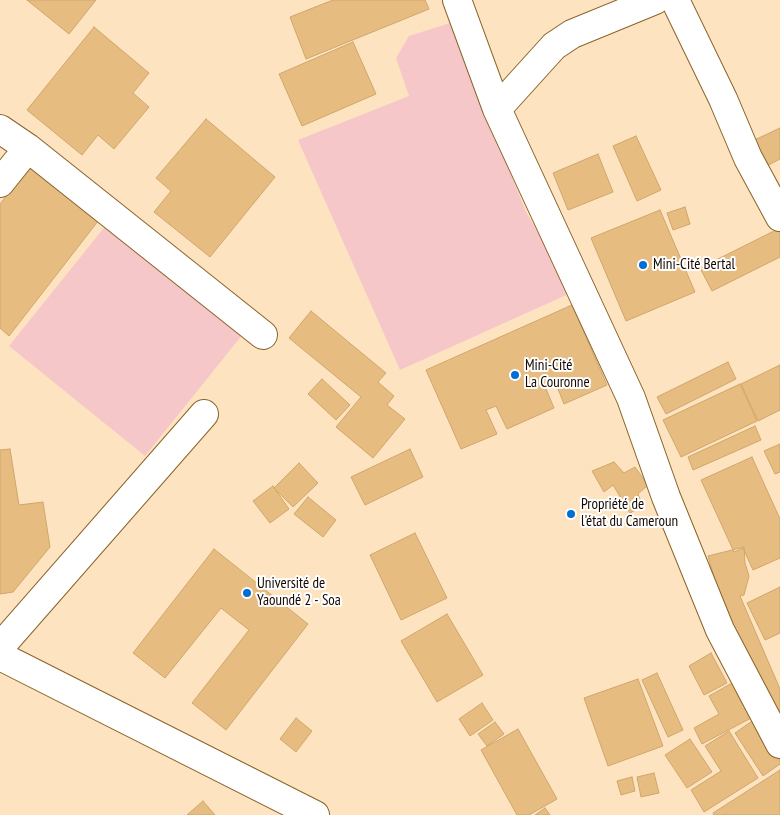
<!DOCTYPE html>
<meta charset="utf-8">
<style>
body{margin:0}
canvas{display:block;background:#fde3c0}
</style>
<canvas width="780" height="815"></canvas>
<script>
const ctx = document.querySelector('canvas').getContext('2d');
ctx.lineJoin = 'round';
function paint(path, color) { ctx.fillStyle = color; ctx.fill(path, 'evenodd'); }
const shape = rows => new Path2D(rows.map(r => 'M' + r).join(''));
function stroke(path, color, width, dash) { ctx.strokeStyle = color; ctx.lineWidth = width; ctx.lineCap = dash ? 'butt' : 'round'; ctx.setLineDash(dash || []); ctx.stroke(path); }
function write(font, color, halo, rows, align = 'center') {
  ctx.font = font + ' "PT Sans Narrow",sans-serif'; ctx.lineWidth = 4; ctx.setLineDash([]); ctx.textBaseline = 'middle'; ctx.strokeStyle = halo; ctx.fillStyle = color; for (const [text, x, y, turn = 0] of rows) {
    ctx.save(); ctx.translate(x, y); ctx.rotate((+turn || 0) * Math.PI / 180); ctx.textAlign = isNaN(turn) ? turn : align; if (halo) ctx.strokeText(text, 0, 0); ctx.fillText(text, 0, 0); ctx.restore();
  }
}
paint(shape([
 [450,23,526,212,573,292,400,370,298,140,409,96,396,58,409,36],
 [107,224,243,334,145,456,9,346]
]), '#f6c7c9');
const building = shape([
 [27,0,96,0,69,34,27,0],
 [333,0,425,0,429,9,306,59,290,17,333,0],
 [94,27,149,73,133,93,149,107,114,149,98,135,82,155,27,110,94,27],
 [353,42,376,94,302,126,279,74,353,42],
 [206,119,275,177,210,257,154,212,171,191,156,178,206,119],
 [780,128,780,159,757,171,744,145,780,128],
 [636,136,661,190,637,201,613,146,636,136],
 [598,154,613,192,568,210,553,173,598,154],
 [33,162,102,216,9,336,0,328,0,204,33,162],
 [685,207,690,224,673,230,667,213,685,207],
 [660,210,695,292,626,321,591,238,660,210],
 [780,228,780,257,712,291,700,268,780,228],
 [572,305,607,385,564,404,554,379,544,384,554,408,507,429,496,406,486,410,497,434,461,449,426,370,572,305],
 [311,311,386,373,378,382,394,396,387,405,405,419,373,458,336,427,361,397,289,338,311,311],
 [728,362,736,379,666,414,657,397,728,362],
 [780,365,780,410,758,421,741,384,780,365],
 [322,379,350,405,336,420,308,394,322,379],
 [740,384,757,421,681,457,663,420,740,384],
 [755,426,761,440,693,470,688,457,755,426],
 [780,444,780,472,775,474,764,451,780,444],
 [10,449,19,505,43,502,50,547,13,592,0,594,0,450,10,449],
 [410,449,423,477,365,505,351,477,410,449],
 [752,457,780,519,780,558,753,570,743,548,734,552,701,480,752,457],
 [614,462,624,473,635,467,648,485,638,494,643,506,630,513,613,485,604,492,592,471,614,462],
 [299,463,318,483,293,507,274,488,299,463],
 [273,486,289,509,270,523,253,501,273,486],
 [308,497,336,520,323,537,294,514,308,497],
 [415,533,447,598,401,620,370,555,415,533],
 [744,547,745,563,749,576,744,595,740,596,780,689,780,730,721,601,708,556,744,547],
 [214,549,308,624,226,730,192,703,249,630,221,608,165,678,133,653,214,549],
 [780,587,780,633,765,640,747,603,780,587],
 [447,614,483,675,437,702,401,641,447,614],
 [711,653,727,683,704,695,689,666,711,653],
 [657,673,683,730,668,737,642,680,657,673],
 [638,679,663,746,608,766,584,698,638,679],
 [734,682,753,717,702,744,694,728,719,714,709,696,734,682],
 [482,703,493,720,470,736,459,719,482,703],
 [296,718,312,731,296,752,280,739,296,718],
 [755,719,780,757,780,764,763,776,735,733,755,719],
 [495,722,504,734,487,746,478,734,495,722],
 [518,729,557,799,529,815,517,815,481,750,518,729],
 [729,731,758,778,704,812,691,790,721,771,705,746,729,731],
 [690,739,712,772,687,788,665,755,690,739],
 [780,770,780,815,714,815,713,813,780,770],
 [654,773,659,793,641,797,637,777,654,773],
 [632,777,635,791,621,795,617,781,632,777],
 [203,801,215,815,187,815,203,801],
 [545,808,550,815,535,815,545,808]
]);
paint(building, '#e7bc81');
stroke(building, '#cfa66b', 1);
const minor = shape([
 [457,0,497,109,631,398,666,497,720,630,780,744],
 [675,0,723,99,748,158,780,217],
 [497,109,554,46,572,34,655,0],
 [0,129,28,148,263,335],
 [0,183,28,148],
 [0,647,204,414],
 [0,656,315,815]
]);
stroke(minor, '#8a6428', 30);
stroke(minor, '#fff', 28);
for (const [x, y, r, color] of [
 [643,265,5,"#016ed6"],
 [515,375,5,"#016ed6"],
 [571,514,5,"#016ed6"],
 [247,593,5,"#016ed6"]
]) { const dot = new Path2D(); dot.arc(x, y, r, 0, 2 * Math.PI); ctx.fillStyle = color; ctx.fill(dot); stroke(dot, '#fff', 2); }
write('15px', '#160800', '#fff', [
 ["Mini-Cité Bertal",653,265],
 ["Mini-Cité",525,366],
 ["La Couronne",525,383],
 ["Propriété de",581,505],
 ["l'état du Cameroun",581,522],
 ["Université de",257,584],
 ["Yaoundé 2 - Soa",257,601]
], 'left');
</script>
